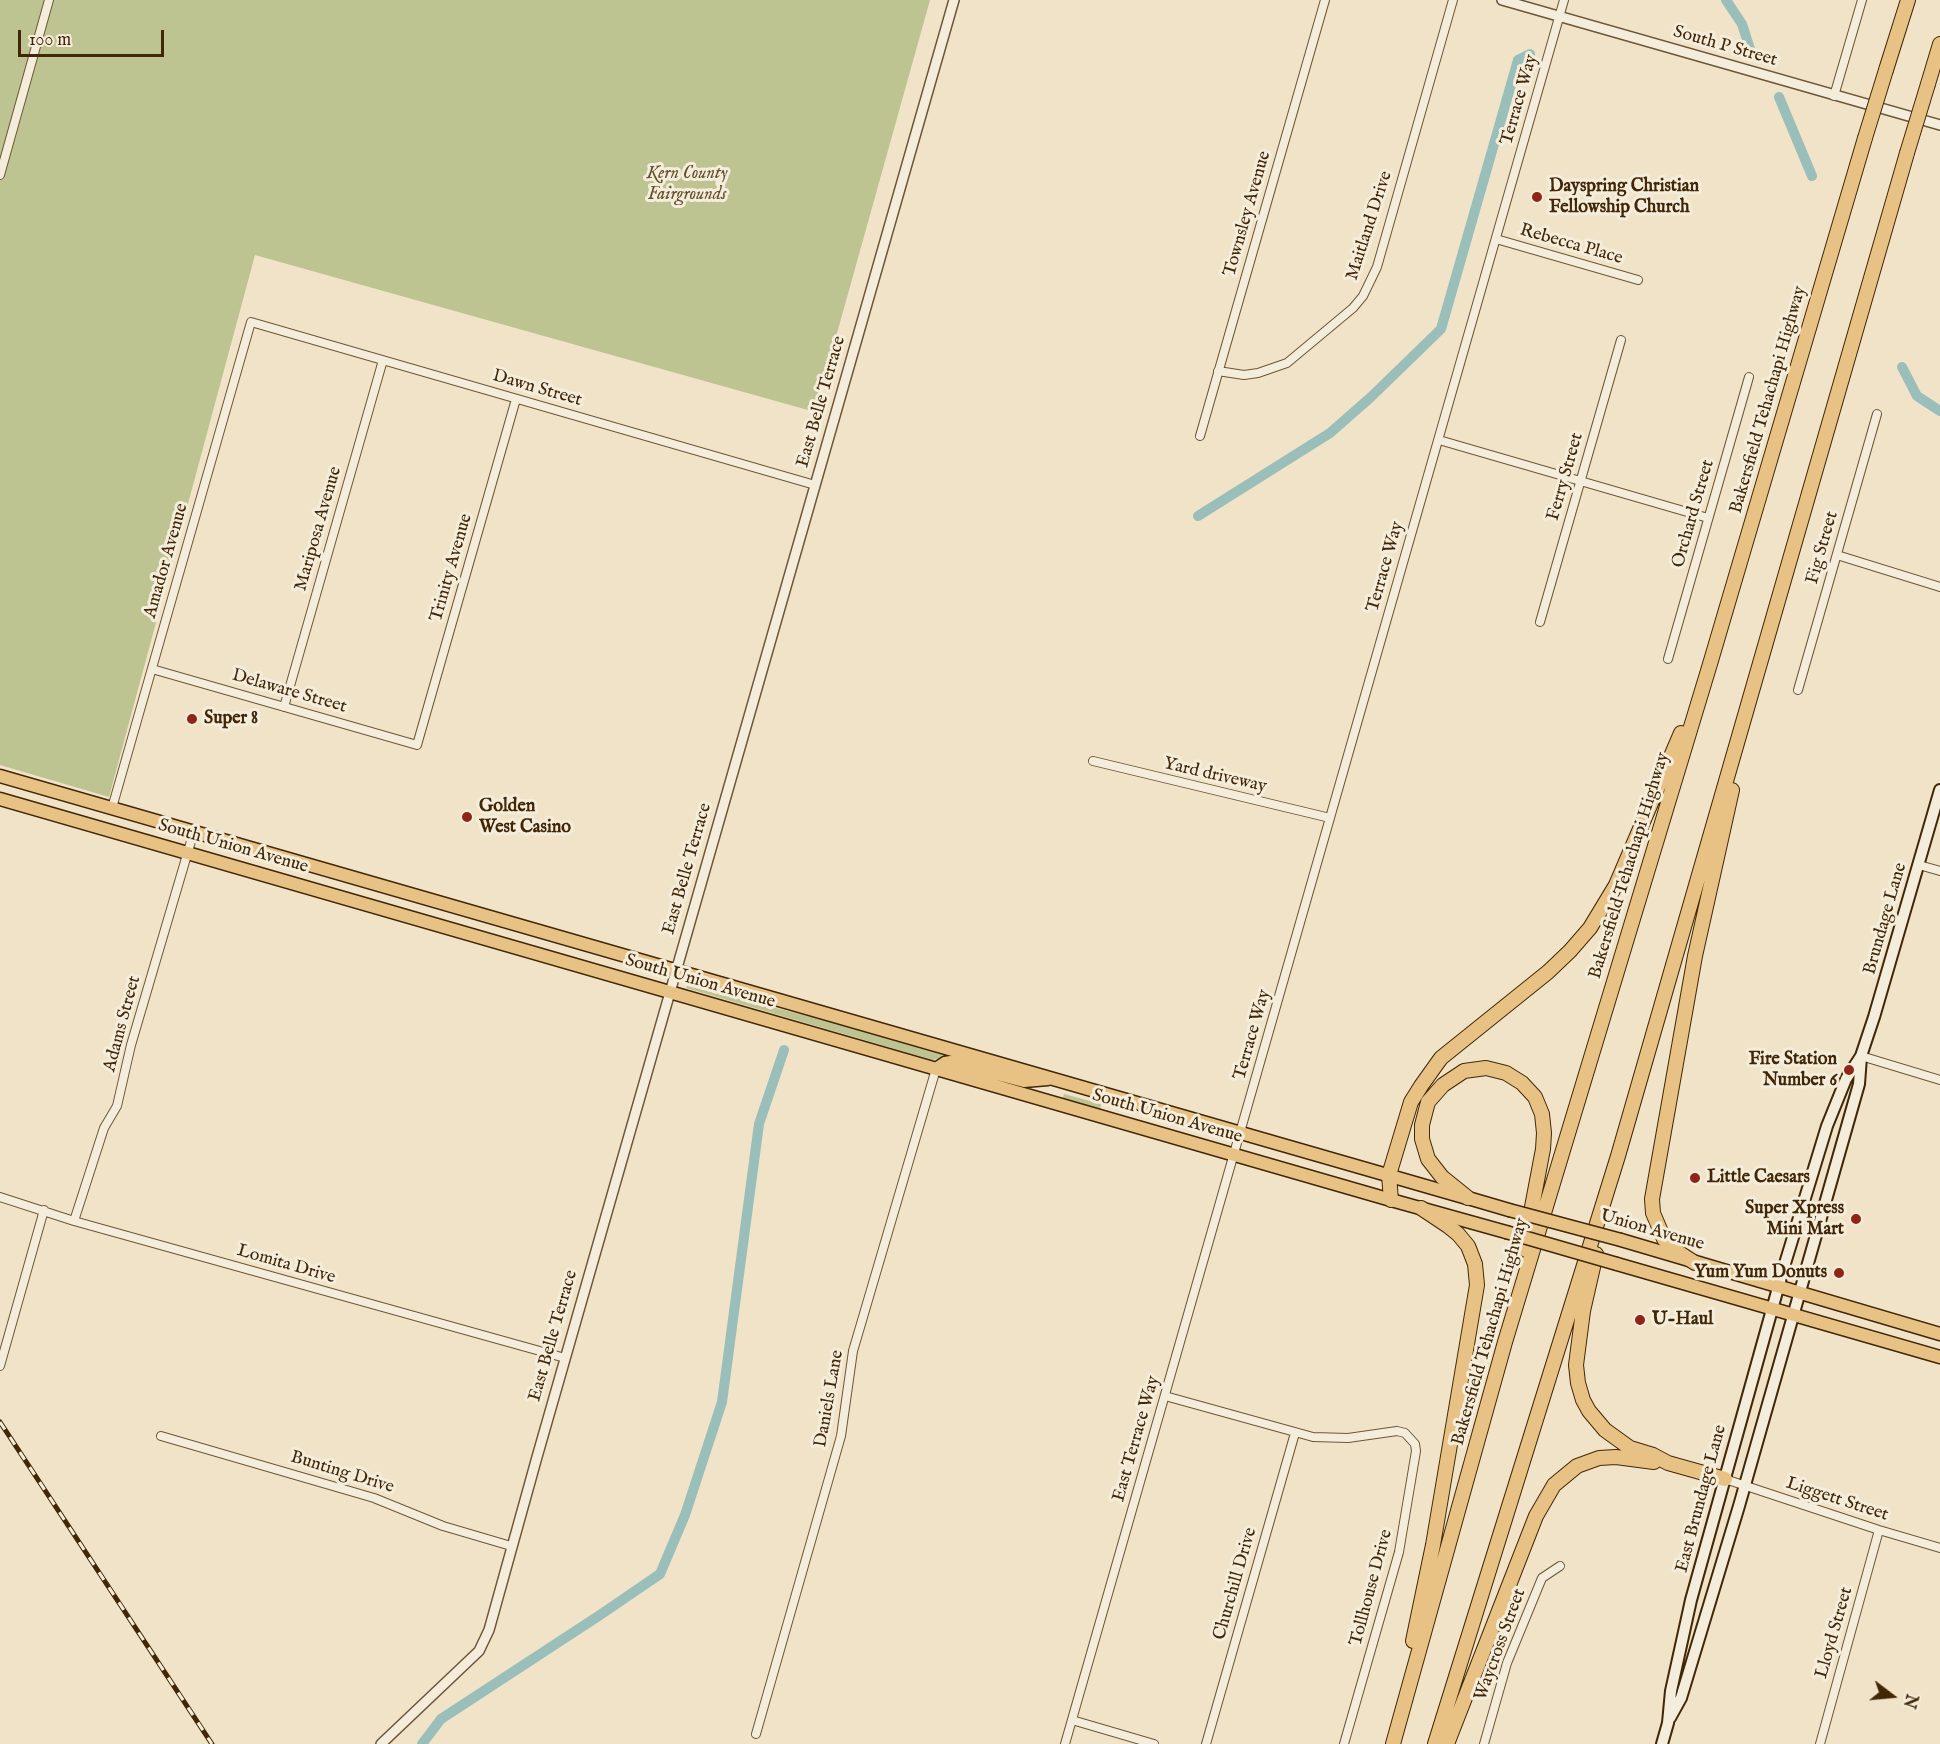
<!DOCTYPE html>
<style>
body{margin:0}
#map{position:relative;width:1940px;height:1744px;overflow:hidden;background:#f0e3c7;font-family:"IM FELL English",serif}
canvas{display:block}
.north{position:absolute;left:1862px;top:1666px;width:60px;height:60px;-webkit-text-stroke:4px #f5eddb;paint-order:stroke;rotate:106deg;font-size:16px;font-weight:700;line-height:24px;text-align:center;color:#412707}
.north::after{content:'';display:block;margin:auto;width:21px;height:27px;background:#412707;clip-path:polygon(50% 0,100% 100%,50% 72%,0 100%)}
.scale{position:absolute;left:18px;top:30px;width:146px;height:27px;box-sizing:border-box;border:3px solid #412707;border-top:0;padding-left:8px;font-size:18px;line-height:21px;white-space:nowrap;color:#412707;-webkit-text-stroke:4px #f5eddb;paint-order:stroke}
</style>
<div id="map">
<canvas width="1940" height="1744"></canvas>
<div class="north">N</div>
<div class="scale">100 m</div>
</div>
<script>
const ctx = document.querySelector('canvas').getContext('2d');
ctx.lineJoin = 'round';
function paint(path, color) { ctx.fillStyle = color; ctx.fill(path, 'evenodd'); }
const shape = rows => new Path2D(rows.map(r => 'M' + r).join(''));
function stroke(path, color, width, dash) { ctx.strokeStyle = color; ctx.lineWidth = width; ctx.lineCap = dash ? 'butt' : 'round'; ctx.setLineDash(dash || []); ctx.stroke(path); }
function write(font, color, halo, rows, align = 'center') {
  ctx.font = font + ' "IM FELL English",serif'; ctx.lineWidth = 6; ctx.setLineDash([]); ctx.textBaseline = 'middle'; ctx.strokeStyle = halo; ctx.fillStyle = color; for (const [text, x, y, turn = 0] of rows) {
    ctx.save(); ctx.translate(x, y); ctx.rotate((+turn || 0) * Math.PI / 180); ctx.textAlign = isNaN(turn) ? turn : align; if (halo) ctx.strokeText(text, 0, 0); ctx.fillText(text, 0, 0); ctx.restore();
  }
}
paint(shape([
 [0,0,930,0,815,412,255,255,109,797,0,765],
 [687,986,824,1020,963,1061,944,1057,933,1060,686,988],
 [1064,1094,1101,1104,1100,1110,1062,1100]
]), '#bec392');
stroke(shape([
 [1726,0,1742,24,1751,52],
 [1779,97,1812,176],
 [1902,367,1917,396,1940,411],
 [1198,516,1330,433,1371,397,1441,329,1518,60,1530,54],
 [422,1744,441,1719,600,1615,660,1574,685,1515,722,1402,759,1124,784,1050]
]), '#9abeb9', 10);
const minor = shape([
 [1834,96,1862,0],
 [0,175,49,0],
 [1496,239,1638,280],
 [1218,371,1244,375,1258,373,1287,363,1353,308,1363,296,1377,267,1453,0],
 [1200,436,1325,0],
 [1439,440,1708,518],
 [1837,555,1940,587],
 [1540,622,1621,340],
 [1668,659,1749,377],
 [152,669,417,745,516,399],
 [1798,690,1877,414],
 [284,707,383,360],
 [1093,761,1330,818],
 [112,808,251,322,815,485],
 [1919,865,1940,871],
 [1861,1056,1940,1080],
 [0,1197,74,1221,565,1358],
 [74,1221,104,1128,117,1106,131,1045,194,831],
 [0,1366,44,1210],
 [1165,1396,1313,1437,1348,1438,1397,1431,1405,1433,1415,1444,1416,1451,1399,1552,1344,1744],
 [161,1436,374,1498,443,1526,511,1546],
 [1725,1479,1879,1530,1940,1548],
 [1072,1720,1154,1744],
 [756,1734,841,1436,853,1351,936,1069],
 [1065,1744,1564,0],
 [1206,1744,1295,1433],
 [1484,1744,1507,1663,1542,1578,1560,1566],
 [1820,1744,1879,1530]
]);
const tertiary = shape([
 [1502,0,1940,125],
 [381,1744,479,1651,489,1630,537,1457,954,0]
]);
const secondary = shape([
 [1670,1718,1681,1698,1739,1506,1859,1084,1861,1057],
 [1662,1744,1668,1723,1671,1691,1691,1600,1783,1270,1827,1126,1846,1079,1861,1056,1874,1017,1940,790]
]);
const primary = shape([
 [0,776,1467,1198],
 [0,799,1391,1200],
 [936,1069,945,1063,951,1062,1024,1081,1048,1079]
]);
const trunk = shape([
 [1468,1198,1509,1210],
 [1391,1200,1506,1232],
 [1621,1240,1940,1334],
 [1617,1264,1940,1357]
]);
const motorway = shape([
 [1886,70,1908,0],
 [1928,84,1940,44],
 [1468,1198,1442,1177,1428,1159,1422,1139,1422,1125,1428,1102,1443,1085,1464,1071,1486,1068,1506,1073,1522,1083,1535,1097,1542,1114,1544,1133,1543,1149,1524,1249],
 [1391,1200,1389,1175,1411,1102,1421,1086,1441,1058,1548,972,1570,951,1590,928,1616,885,1681,733],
 [1596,1254,1583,1311,1576,1365,1578,1383,1583,1400,1589,1411,1605,1430,1630,1448,1653,1455,1668,1463,1725,1479],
 [1695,1263,1672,1248,1664,1239,1653,1213,1652,1199,1695,956,1732,790],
 [1413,1641,1433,1545,1477,1285,1475,1264,1468,1246,1458,1234,1448,1226,1421,1208],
 [1393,1744,1505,1342,1710,664,1865,138],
 [1435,1744,1618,1156,1907,153],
 [1447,1744,1536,1516,1554,1485,1577,1466,1599,1458,1616,1457,1654,1462]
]);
stroke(minor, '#6d5637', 10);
stroke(tertiary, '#6d5637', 12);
stroke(secondary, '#412707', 14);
stroke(primary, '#412707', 15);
stroke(trunk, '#412707', 15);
stroke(motorway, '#412707', 16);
stroke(minor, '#f5eddb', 8);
stroke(tertiary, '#f5eddb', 9);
stroke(secondary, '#f5eddb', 10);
stroke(primary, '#e8c284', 12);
stroke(trunk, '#e8c284', 12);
stroke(motorway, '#e8c284', 14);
const rail = shape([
 [0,1422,212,1744]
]);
stroke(rail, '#412707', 5);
stroke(rail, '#f5eddb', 3, [9]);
const trunkBridge = shape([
 [1509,1210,1621,1240],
 [1506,1232,1617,1264]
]);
const motorwayBridge = shape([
 [1865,138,1886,70],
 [1907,153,1928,84]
]);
stroke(trunkBridge, '#412707', 15, []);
stroke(motorwayBridge, '#412707', 16, []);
stroke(trunkBridge, '#e8c284', 12);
stroke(motorwayBridge, '#e8c284', 14);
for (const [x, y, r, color] of [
 [1537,197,6,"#8f2418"],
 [192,719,6,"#8f2418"],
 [467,817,6,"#8f2418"],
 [1849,1070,6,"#8f2418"],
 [1695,1178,6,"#8f2418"],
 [1856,1219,6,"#8f2418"],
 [1839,1273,6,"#8f2418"],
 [1640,1320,6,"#8f2418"]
]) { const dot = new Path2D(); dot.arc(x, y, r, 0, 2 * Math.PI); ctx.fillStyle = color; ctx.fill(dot); stroke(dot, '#f5eddb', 2); }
write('18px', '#412707', '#f5eddb', [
 ["South P Street",1725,47,16],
 ["Terrace Way",1520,100,-74],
 ["Townsley Avenue",1248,214,-74],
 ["Maitland Drive",1370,226,-72],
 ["Rebecca Place",1571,245,16],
 ["Dawn Street",537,389,16],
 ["Bakersfield Tehachapi Highway",1769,400,-74],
 ["East Belle Terrace",822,402,-74],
 ["Ferry Street",1566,477,-74],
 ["Orchard Street",1694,514,-74],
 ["Mariposa Avenue",319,529,-74],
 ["Fig Street",1823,548,-74],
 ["Amador Avenue",167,561,-74],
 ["Terrace Way",1386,567,-74],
 ["Trinity Avenue",452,568,-74],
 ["Delaware Street",289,692,16],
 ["Yard driveway",1215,776,13],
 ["South Union Avenue",233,847,16],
 ["Bakersfield Tehachapi Highway",1630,866,-73],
 ["East Belle Terrace",688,869,-74],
 ["Brundage Lane",1886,919,-74],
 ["South Union Avenue",700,982,16],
 ["Adams Street",123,1024,-75],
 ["Terrace Way",1253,1035,-74],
 ["South Union Avenue",1167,1117,16],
 ["Union Avenue",1652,1231,16],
 ["Lomita Drive",286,1265,16],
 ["Bakersfield Tehachapi Highway",1491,1332,-74],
 ["East Belle Terrace",554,1336,-74],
 ["Daniels Lane",830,1399,-80],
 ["East Terrace Way",1137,1439,-74],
 ["Bunting Drive",342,1473,17],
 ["East Brundage Lane",1702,1499,-75],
 ["Liggett Street",1837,1500,18],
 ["Churchill Drive",1236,1584,-74],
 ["Tollhouse Drive",1372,1588,-75],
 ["Lloyd Street",1835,1633,-74],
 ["Waycross Street",1501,1645,-70]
]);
write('italic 18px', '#604e2a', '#f5eddb', [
 ["Kern County",687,174],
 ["Fairgrounds",687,195]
]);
write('bold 18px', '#412707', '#f5eddb', [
 ["Dayspring Christian",1549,187],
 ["Fellowship Church",1549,208],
 ["Super 8",204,719],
 ["Golden",479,807],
 ["West Casino",479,828],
 ["Fire Station",1837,1060,"right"],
 ["Number 6",1837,1081,"right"],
 ["Little Caesars",1707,1178],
 ["Super Xpress",1844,1209,"right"],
 ["Mini Mart",1844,1230,"right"],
 ["Yum Yum Donuts",1827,1273,"right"],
 ["U-Haul",1652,1320]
], 'left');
</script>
